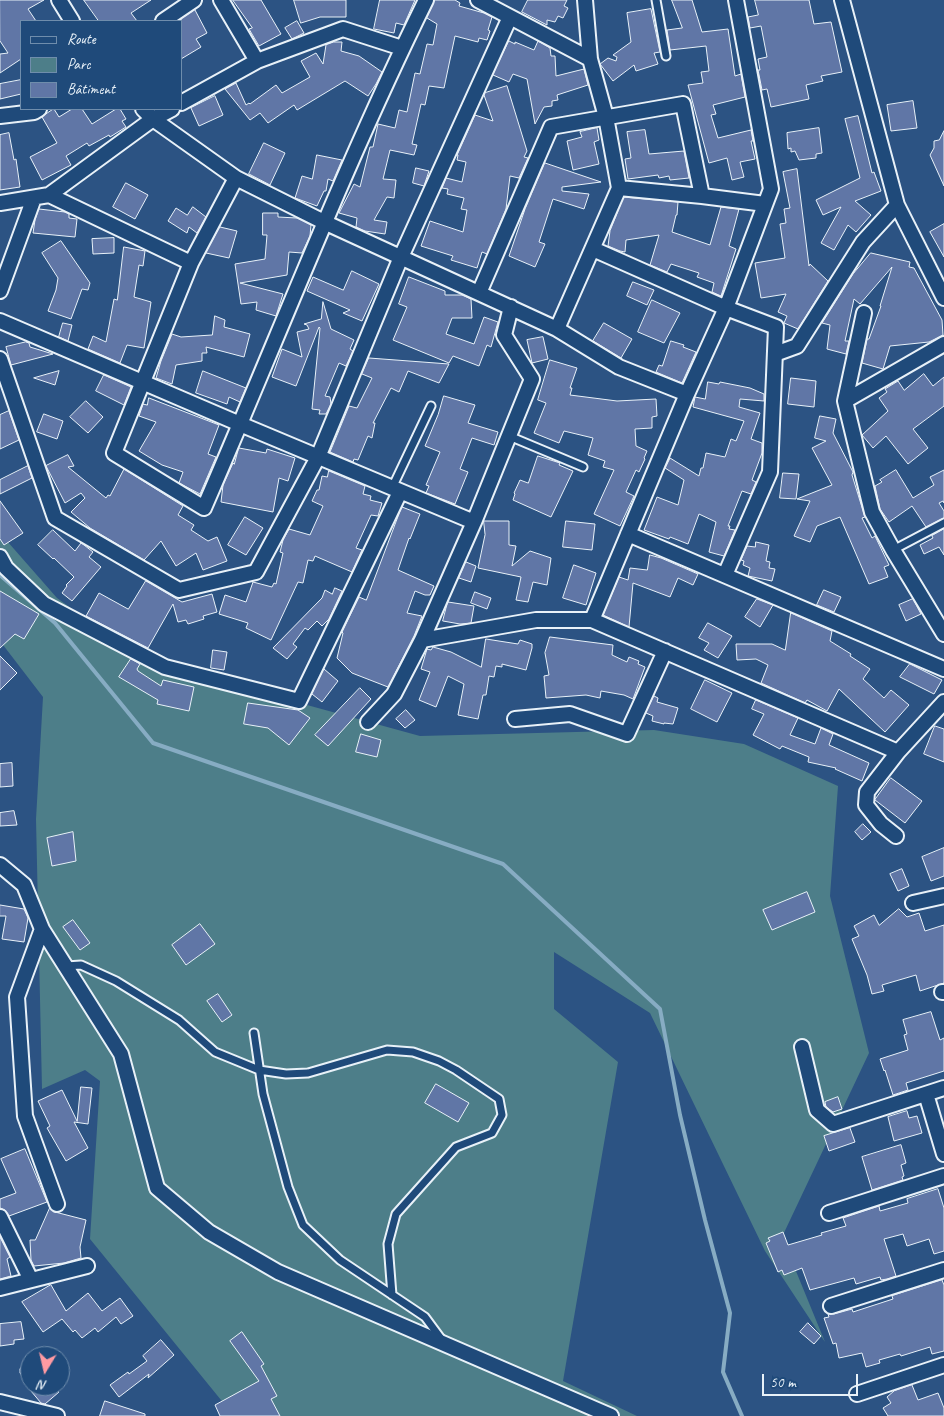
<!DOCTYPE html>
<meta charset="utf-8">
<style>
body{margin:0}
#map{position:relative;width:944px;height:1416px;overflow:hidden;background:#2c5383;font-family:Caveat,sans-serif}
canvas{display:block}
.legend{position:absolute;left:20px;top:20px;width:162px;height:90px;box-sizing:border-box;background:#1f4a7a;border:1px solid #6f8dac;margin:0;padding:6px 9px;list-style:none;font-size:15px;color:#e8f1f8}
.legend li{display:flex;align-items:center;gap:10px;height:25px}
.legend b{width:25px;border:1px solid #6f8dac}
.north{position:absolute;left:20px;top:1346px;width:50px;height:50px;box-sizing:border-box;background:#1f4a7a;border:1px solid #6f8dac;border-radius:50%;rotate:189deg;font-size:14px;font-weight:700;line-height:20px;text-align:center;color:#e8f1f8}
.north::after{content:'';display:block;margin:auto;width:18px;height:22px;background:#ff9aa2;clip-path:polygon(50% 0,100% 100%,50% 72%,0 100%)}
.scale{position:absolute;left:762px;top:1374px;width:96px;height:22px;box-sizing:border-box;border:2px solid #e8f1f8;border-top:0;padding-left:6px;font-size:15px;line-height:18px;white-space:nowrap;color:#e8f1f8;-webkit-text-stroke:4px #1f4a7a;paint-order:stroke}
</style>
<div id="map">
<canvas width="944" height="1416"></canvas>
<ul class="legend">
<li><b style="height:6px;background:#1f4a7a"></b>Route</li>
<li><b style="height:14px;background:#4d7e89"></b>Parc</li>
<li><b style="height:14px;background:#6076a6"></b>Bâtiment</li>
</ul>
<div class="north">N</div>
<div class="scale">50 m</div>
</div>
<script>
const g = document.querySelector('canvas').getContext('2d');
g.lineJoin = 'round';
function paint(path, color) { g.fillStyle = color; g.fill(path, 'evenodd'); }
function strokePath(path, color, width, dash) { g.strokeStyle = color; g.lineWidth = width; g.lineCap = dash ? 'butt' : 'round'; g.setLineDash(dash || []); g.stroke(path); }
const green = new Path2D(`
 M0 533 57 598 143 660 420 736 654 730 744 744 838 786 830 896 869 1053 782 1237 825 1342 765 1251 650 1013 554 952V1009L618 1062 563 1381 637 1416H234L90 1239 100 1081 85 1070 42 1089 36 819 43 697 0 641Z`);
const stream = new Path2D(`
 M0 575 55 623 153 743 503 864 660 1009 680 1115 705 1220 730 1313 723 1372 742 1416`);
const building = new Path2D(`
 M0 0H44L28 9 36 21H21V59L0 73V54L8 53 0 41Z
 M84 0H151L131 13 137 21H99Z
 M233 0H261L281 34 259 46 249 29 252 28Z
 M294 0H346V17H320L301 23Z
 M380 0H415L404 25 396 23 394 33 374 29Z
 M435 0H455L460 3 459 6 484 13 492 17 488 30 490 31 487 40 479 38 478 42 455 36 444 88 429 86 425 105 421 104 412 144 417 145 414 155 390 150 383 179 396 180 394 198 387 197 374 220 387 222 385 234 365 231 356 227 357 218 339 213 354 184 360 187 370 147H373L378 124 395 128 399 110 407 112 415 73 420 74 427 44 433 45 437 24 427 18Z
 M528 0H567L564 6 568 8 563 18 558 16 555 22 547 20V25L522 12Z
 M672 0H692L702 32 728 29 735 76 741 74 745 97 713 105 716 114 711 115 718 138 751 130 753 141H751L755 159 740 162 744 177 732 180 727 158 709 163 688 85 703 83 701 72 709 71 706 46 670 50 667 30 682 28Z
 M755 0H809L814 24 831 22 842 72 821 76 823 81 806 85 809 99 771 107 767 89 762 90 758 70H760L758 59 767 57 761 26 750 28 748 17 758 15Z
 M651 9 660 52 654 53 658 64 636 71 634 65 613 81 600 64 608 58 616 61 617 57 613 55 631 42 627 13Z
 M195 10 207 33 196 39 201 47 181 59V19Z
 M297 21 304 33 292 39 285 28Z
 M509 41 515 44V42L534 50 538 41 550 48 551 56H555L556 76 584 69 588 85 557 95 558 100 552 101V106L544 107 535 124 527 79 513 74 509 82 493 75Z
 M334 42H342L341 51 359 56 382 72 376 84 368 96 345 81 297 110 294 105 268 123 260 113 250 120 225 89 236 83 246 105 249 103 250 104 276 85 282 93 310 77 301 61 316 53 323 64 326 45Z
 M21 80V94L0 99V84Z
 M507 86 527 151 524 157 528 158 519 178 510 176 506 209 487 254 482 252 477 268 451 260 453 256 421 246 430 221 463 232 467 210 461 209 464 198 447 194 448 189 442 188 446 178 462 182 466 162 457 160 458 155H457L475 115 493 121 484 95 485 93Z
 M215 96 223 115 199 126 191 108Z
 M913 101 917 128 891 131 887 105Z
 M54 109 59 117 72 109H82L92 124 116 109H120L126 119 122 121 126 127 110 137 109 135 89 146 87 143 66 156 71 165 42 180 30 157 57 143 42 117Z
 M858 116 872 173 874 172 881 191 855 201 871 215 856 232 848 225 834 250 821 243 841 207 823 215 816 200 860 178 845 119Z
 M597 128 599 140 594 142 599 164 573 170 567 141 582 137 580 132Z
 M819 128 822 153 816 154V158L799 160 795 151 791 152V148L788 149 787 133Z
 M645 130 649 154 684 151 689 178 670 180 669 176 659 178 658 175 628 179 625 159 631 158 627 132Z
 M944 131V186L930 155 934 148V141L939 140Z
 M9 133 14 160 16 159 20 187 0 190V135Z
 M264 143 285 153 270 185 249 174Z
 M317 155 342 160 333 181 328 179 326 191H324L317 206 295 198 302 176 312 179Z
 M545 163 601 182 562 187V191L589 194 584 209 553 199 539 242 545 244 535 267 509 256 525 209Z
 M416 168 429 171 424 186 413 183Z
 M797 169 809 266 810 264 828 281 798 329 784 323 787 316 778 312 786 294 761 298 755 263 785 258 780 224 786 223 784 209 790 208 783 172Z
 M126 183 148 195 135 219 113 207Z
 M624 197 678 202 677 215H676L672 232 710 245 721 207 739 209 729 246 736 249 721 296 712 292 714 283 697 277 699 273 671 264 667 272 650 265 659 235 626 240 625 252 620 251 608 246 610 231Z
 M193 207 206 217 197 233 189 227 187 233 168 221 176 208 187 215Z
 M39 209 65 212 69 214V218L77 219 75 237 33 233 35 220Z
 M263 213H278V217L297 218 311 225 310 236 302 253 289 252 287 275 240 283 283 294 276 316 256 310 257 302 241 304 235 264 265 259 267 235H263Z
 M944 224V257L930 232Z
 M220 227 237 231 229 258 206 253Z
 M114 238V253L93 254 92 239Z
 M61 241 90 283 88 290 82 289 71 319 48 311 56 290 58 278 42 253Z
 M124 247 145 251 143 266 139 265 134 297 151 302 144 348 127 345 120 363 88 349 93 336 106 342 114 299 117 300Z
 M871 253 910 262 909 267 914 268 942 320 943 335 929 342 890 346 883 369 862 363 867 339H869L881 306H880L892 267 860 304 854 299 845 341H849L846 354 827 349 830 325 822 323 853 274Z
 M352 271 379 284 362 321 343 313 350 310 307 291 313 277 343 290Z
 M409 277 445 291V295H462L471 299 472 318H452L446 334 474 344 484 317 498 322 491 347 487 345 479 366 453 356 449 363 393 340 407 307 399 304Z
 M633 282 654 290 647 305 627 296Z
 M652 300 680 313 664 343 638 332Z
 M323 302 331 329 354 340 350 349 353 351 346 366 339 363 325 396 330 397 331 404 326 414H319L320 410 312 409 320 328 319 327 296 386 272 377 282 349 302 357 297 332 309 329 307 325 304 324 321 319Z
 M215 316 225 320 224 327 250 334 244 357 206 347 207 353H202V361L176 365 172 384 156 378 161 361 172 334 181 337 212 335Z
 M63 323 72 325 68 341 59 337Z
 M604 323 632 339 621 358 593 341Z
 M543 337 548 359 532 363 527 340Z
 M671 341 684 345 683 347 696 352 682 383 656 372 659 365 662 366Z
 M26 342 29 343 30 347 53 354 11 365 6 347Z
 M369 358 449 364 439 383 408 371 399 392 391 388 373 423H375L372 438 368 436 358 460 354 459 353 462 330 452 349 406 357 408 372 378 362 374Z
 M550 360 577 368 570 388H572L570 395 617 401 656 399 657 416 652 417V428L635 429 636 446 647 451 644 458 645 459 639 472 636 470 626 492 634 496 620 526 594 514 614 470 603 467 605 461 588 455 593 438 564 431 559 443 534 433 546 403 538 400Z
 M59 371 55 385 34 378Z
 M203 371 246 388 240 402 229 397 227 404 196 393Z
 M924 374 933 386 944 377V406L913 429 928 448 908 464 886 436 873 448 862 435 888 411 879 398 887 392 885 389 898 381 904 390Z
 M104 375 131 387 124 405 96 391Z
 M791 378 816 381 814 407 788 404Z
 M708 382 719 384 720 382 750 388 764 394V401L740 399 739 407 760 413 751 439 762 443V453L752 480 756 482 751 494 742 491 728 526H730L729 529 735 530 724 556 709 552 716 522 699 514 688 544 670 537 669 539 644 530 657 497 678 505 684 480 665 468 670 458 699 476 701 468H703L706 453 725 457 731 439 736 441 744 421 693 407 695 397 705 399Z
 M444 396 475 405 468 423 498 432 494 445 472 438 460 469 468 472 455 504 426 493 429 486 426 485 440 452 425 446 438 415Z
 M149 398 219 425 208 454 216 457 200 494 179 483 183 472 162 465 139 451 156 422 139 416 143 404 147 405Z
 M86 401 103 417 88 433 70 417Z
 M9 411 19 440 0 449V415Z
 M44 414 63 421 57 439 37 432Z
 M820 416 836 419 833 433 853 472 852 475 865 517 862 518 872 538 875 536 889 565 884 567 888 577 869 584 840 517 817 526 810 542 794 536 810 501 797 499 832 485 812 448 826 441 815 438Z
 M239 448 266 453 267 449 295 458 288 481 279 478 273 512 221 502 223 485 233 463 234 464Z
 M68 455 74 466 68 467 106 498 108 495 110 496 124 469 183 506 178 515 194 525 191 530 208 541 217 537 227 561 203 570 196 553 176 566 161 541 144 560 90 528 71 512 85 498 81 493 65 503 46 466Z
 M538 456 560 463 559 465 573 471 551 517 513 500 515 494 514 493 520 480 528 483Z
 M28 466 32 478 0 494V480Z
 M896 470 913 498 934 485 930 477 944 470V503L943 501 939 503 944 511V518L926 527 912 506 889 522 880 509 875 486 882 482 880 480Z
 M329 471 365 486 363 494 371 496 370 500 382 503 378 516 371 515 356 548 362 550 352 572 315 556 313 561 308 560 303 583 298 582 271 640 246 628 248 623 219 614 225 595 246 602 253 582 272 587 274 583 276 584 283 553 280 552 283 540 289 529 310 535 323 506 312 501 317 490H319L322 476 327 477Z
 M783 473 799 474 796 499 780 498Z
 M0 501 23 533 4 545 0 539Z
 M402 507 420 514 410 539 409 538 398 570 434 586 430 595H425L415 591 407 613 422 616 414 636 388 687 352 673 337 658 343 633 342 632 359 597 366 600Z
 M245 517 263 528 246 555 228 545Z
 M484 521H509V545L516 546 512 566 530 551 551 558 547 585 533 582 528 602 516 600 521 577 478 568 485 535Z
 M566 521 595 524 592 550 563 547Z
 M944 529V555L939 547 924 554 920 545 933 538 932 536Z
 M53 530 75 551 81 543 84 545 93 552 89 557 101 567 72 601 62 593 67 586 66 585 74 577 54 558 53 559 38 545Z
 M756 542 769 545 766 561 770 562 769 568 775 569 772 581 748 576 750 568 743 565 744 561 741 560 747 546 755 547Z
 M650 555 661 558 698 574 693 585 678 578 670 597 633 583 629 627 603 615 619 577 628 580 630 568 647 570Z
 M466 562 476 566 471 582 459 578Z
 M574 565 596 573 586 605 563 598Z
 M146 581 182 602 212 594 217 612 203 616 204 619 188 624 186 620 178 622 173 604 148 648 86 616 99 593 128 609Z
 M335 588 342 591 329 619 322 626 317 621 308 630 305 628 293 644 297 647 287 659 273 648 322 598 325 590 332 594Z
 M824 590 841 597 834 612 817 605Z
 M0 591 39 614 24 639 15 634 0 648Z
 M475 592 491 598 487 609 471 603Z
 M757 599 773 605 760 627 745 617Z
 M913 599 921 614 906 621 899 605Z
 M448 602 474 606 471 623 460 624 443 621Z
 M791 613 832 631 830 641 851 654 850 656 870 669 863 679 884 698 891 690 909 705 885 732 839 689 827 711 807 700 805 703 761 683 768 665 756 659 737 660 736 644H772L785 650Z
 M708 623 732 636 718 658 704 650 709 643 699 638Z
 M550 637 613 645 612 655 627 662 629 657 639 661 638 664 645 667 633 699 624 695 601 691 600 698 586 695 546 698 544 676 549 675 545 653Z
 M486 639 518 644 520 640 532 644V648L526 670 502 664V667L496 666 494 677 489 676 486 695H483L478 719 458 715 464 684 448 676 436 707 419 700 430 672 421 669 427 649 431 650 433 647 451 652 481 667Z
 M213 650 227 652 224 670 211 668Z
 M0 656 17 673 0 690Z
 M131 659 140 664 137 669 138 671 161 686 163 680 194 687 189 711 157 704 158 700 119 677Z
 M910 664 942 680 934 694 900 677Z
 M324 669 338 681 322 702 312 694Z
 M705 680 732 693 717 722 691 709Z
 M360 688 371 699 328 746 315 735Z
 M654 696 658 698 657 702 678 708 673 724 664 723V724L652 721 653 716 646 713Z
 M756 700 798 718 790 735 815 744 821 728 833 734 829 745 869 763 862 781 835 769 836 768 808 762 809 757 782 746 780 749 753 735 764 714 752 709Z
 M248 703 298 710 310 718 289 745 268 728 244 724Z
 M406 710 415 720 405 728 396 719Z
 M935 726 944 729V762L924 754Z
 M361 734 381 740 377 757 356 752Z
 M12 763 13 786 0 787V764Z
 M891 778 922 801 905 823 875 800Z
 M14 811 17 825 0 826V813Z
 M863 824 871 832 862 840 855 832Z
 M73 832 76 861 52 866 47 838Z
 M944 848V876L931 881 922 857Z
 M902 869 909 886 898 891 890 874Z
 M807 892 815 912 772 930 763 910Z
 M0 905 24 909 28 918 24 942 2 939 6 916H0Z
 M899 909 907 917 919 913 925 931 944 925V983L920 991 916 975 882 985 884 991 872 994 867 975 852 939 859 936 854 926 874 915 879 925Z
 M73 920 90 943 80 950 63 927Z
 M200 924 215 944 186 965 172 945Z
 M218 994 232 1015 222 1022 207 1001Z
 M931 1012 940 1040 944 1038V1071L906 1083 908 1090 893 1095 885 1070 884 1071 880 1059 908 1050 904 1035 907 1034 903 1020Z
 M436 1084 469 1103 458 1122 425 1103Z
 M81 1087 92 1088 88 1124 74 1122 88 1148 66 1161 47 1128 50 1126 38 1101 62 1090 77 1121Z
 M838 1097 842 1109 833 1112 826 1107 825 1102Z
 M907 1111 909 1118 917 1116 922 1133 894 1141 888 1117Z
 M850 1128 855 1142 829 1151 824 1136Z
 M901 1145 906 1163 901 1165 904 1176 902 1177 903 1180 872 1190 862 1157Z
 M25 1149 47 1202 9 1216 5 1210 0 1208V1199L16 1193 1 1159Z
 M938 1189 944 1208V1251L934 1254 929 1239 907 1246 903 1234 884 1239 896 1276 887 1279 881 1280 880 1277 856 1284 854 1278 810 1290 802 1268 784 1275 782 1270 778 1272 766 1243 770 1241 768 1238 783 1232 788 1245 822 1235 821 1233 846 1226 843 1218 879 1206 880 1211 908 1203 907 1199Z
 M50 1208 55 1212 86 1220 80 1247 81 1258 64 1263 34 1266 31 1260 30 1240H35Z
 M0 1237 10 1257 7 1259 11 1276 0 1279Z
 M942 1280 944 1285V1351L932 1354 930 1347 901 1356 900 1354 879 1360 880 1363 866 1367 862 1353 839 1358 836 1343 833 1344 824 1318 829 1317 828 1314H834L852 1309 853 1312 893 1299 892 1296Z
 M51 1285 66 1311 88 1293 102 1311 120 1298 133 1316 121 1324 116 1317 98 1332 95 1328 82 1338 75 1330 73 1332 62 1319 43 1332 22 1302Z
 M21 1322 24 1339 14 1340V1344L0 1346V1324Z
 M808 1323 821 1336 814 1344 800 1332Z
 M242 1332 264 1364 261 1366 277 1396 271 1399 280 1416H220L215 1405 259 1381 230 1341Z
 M161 1340 174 1355 148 1378 149 1374 119 1397 110 1385 128 1372 129 1374 147 1361 143 1356Z
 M30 1361V1385L20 1373V1369Z
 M912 1385 918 1400 938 1393 944 1408V1416H888L883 1408 891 1403 887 1397 894 1391Z
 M31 1386H53L59 1392 45 1404 41 1403 31 1391 35 1392Z
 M105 1401 145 1414V1416H100Z`);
const lane = new Path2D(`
 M656 0 666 56
 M509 436 583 467
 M392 488 431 406
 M893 550 944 523
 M66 966 81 965 116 981 179 1020 215 1052 259 1070 286 1074 308 1073 387 1050 413 1052 439 1061 456 1070 499 1099 502 1115 492 1133 456 1147 396 1214 388 1244 392 1295
 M254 1033 263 1094 288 1187 303 1225 340 1260 425 1317 442 1340`);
const street = new Path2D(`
 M59 0 72 21
 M221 0 257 61
 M478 0 590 59
 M842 0 897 205 944 298
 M163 21 194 0
 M181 103 257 61 343 29 402 48
 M143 109 153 119 236 178 324 222 557 329 619 367 687 394
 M0 116 34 112 39 109
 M619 188 702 196 765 204
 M49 195 191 263 114 453 204 508C278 338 344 166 426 0
 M0 203 49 195 153 119 172 109
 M593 249 726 308 776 327 770 472 725 575
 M191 263 236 178
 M0 291 34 198
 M479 293 551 127 683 104 702 196
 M864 313 845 401 872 512 893 550 944 634
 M0 321 240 424 474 522
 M557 329 619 188 606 117 590 59 585 0
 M775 354 797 346 863 242 897 205
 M0 359 55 518 179 590 256 572 318 457 401 257 510 17
 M845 401 944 344
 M628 534 944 669
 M0 557 6 568 44 604 165 667 299 701 400 492
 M592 620 687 394 726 308 771 189 736 0
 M422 640 536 620H592L898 752
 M515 719 570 714 627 734 665 651
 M368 722 394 694 422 640 474 522 532 379 504 335 511 307
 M896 836 881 824 866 805 867 792 898 752 944 702
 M0 865 24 885 42 929 121 1054 157 1188 209 1232 278 1272 611 1416
 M913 903 944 896
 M42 929 17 997 25 1116 57 1204
 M942 992H944
 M802 1047 817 1110 833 1124 944 1088
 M926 1094 944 1154
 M829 1213 944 1176
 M0 1217 31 1280
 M0 1288 87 1266
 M831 1306 944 1270
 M857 1394 944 1365
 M0 1402 57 1416`);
paint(green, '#4d7e89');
strokePath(stream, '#87acc3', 4);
paint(building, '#6076a6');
strokePath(building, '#e8f1f8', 1);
strokePath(lane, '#e8f1f8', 11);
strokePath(street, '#e8f1f8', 18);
strokePath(lane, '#1f4a7a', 7);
strokePath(street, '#1f4a7a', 14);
</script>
